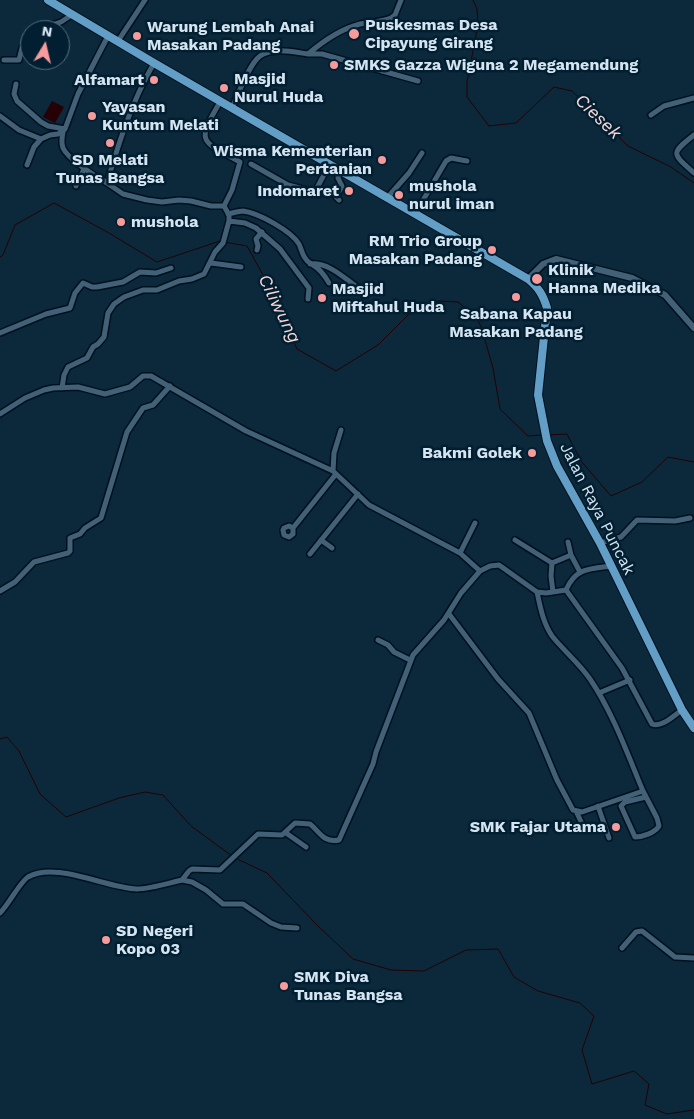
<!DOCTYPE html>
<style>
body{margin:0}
#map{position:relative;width:694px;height:1119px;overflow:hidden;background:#0b293b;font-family:"Work Sans",sans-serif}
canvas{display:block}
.north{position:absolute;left:20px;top:20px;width:50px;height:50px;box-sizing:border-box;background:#021f31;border:1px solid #566e7e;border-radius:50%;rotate:9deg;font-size:14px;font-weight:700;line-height:20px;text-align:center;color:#d4e4f1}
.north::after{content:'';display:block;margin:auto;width:18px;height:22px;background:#f59b9c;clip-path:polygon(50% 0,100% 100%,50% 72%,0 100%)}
</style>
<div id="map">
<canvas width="694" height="1119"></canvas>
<div class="north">N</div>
</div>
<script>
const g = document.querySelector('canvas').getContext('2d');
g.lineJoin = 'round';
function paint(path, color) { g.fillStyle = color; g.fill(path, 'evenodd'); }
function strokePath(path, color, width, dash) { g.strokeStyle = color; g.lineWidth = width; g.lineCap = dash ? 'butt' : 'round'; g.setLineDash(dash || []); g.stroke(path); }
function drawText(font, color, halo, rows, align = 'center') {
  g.font = font + ' "Work Sans",sans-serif'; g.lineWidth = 5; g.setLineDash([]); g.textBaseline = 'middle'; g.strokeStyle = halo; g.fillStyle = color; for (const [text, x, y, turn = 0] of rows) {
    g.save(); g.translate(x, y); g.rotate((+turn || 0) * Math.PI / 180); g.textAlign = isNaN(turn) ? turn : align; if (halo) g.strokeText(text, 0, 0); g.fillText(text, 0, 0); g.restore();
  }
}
const water = new Path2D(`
 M52 101 64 107 55 123 43 117Z`);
const stream = new Path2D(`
 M473 0 477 9 478 25 467 82V97L489 126 516 123 554 87 572 91 628 146 671 167 694 183
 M224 242 247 246 273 293 297 349 336 371 378 345 409 314 423 303 440 301 458 302 473 314 481 326 493 368 500 409 528 436 542 435
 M0 257 3 255 15 225 54 203 109 233 157 262 220 241
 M548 435 567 434 581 461 611 496 642 482 668 457 694 462
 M0 739 7 737 19 751 40 794 66 817 119 798 145 792 163 795 191 826 232 856
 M235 858 267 873 317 925 353 959 391 970 424 971 466 950 498 949 514 977 538 991 580 1003 594 1016 582 1050 592 1084 634 1071 649 1084 645 1105 667 1114 694 1110`);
const minor = new Path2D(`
 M42 30 46 27 61 22 73 14
 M118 41 145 0
 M308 54H322L418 81
 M4 60H19L22 48 24 45 30 46
 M16 84 14 94 17 101 41 122 48 126 65 129
 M220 102C196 143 200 140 240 162L232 190 224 206
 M232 108C238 95 249 64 260 56 273 47 294 52 308 54 322 42 341 29 360 24 370 22 381 22 391 18L395 15 401 0
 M651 115 664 106 694 98
 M0 116 19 130 41 139
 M63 132C62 137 61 143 63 148 68 159 96 177 107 183 119 142 132 101 154 63
 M694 135C670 154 672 153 694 173
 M251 164 288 185 311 191H314L317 188 329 165
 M27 165 34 147 41 139 50 135 58 134 65 129 78 94 108 36
 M339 170 338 178 342 186 336 197 339 200
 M107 183 123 194 147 200 162 202 179 200 191 201 211 206H224
 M76 186 84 169
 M387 198 409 173 422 153
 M228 214C233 213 239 211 243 211 259 213 291 231 299 244 301 248 302 254 305 258 307 262 310 263 313 265 320 269 325 276 329 283
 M415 214 446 161 451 158 467 161
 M229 221 245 223 256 228 280 249 309 288 308 299
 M257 250 258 246 256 239 262 232
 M211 263 241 267
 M310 264C328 262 343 277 357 287
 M0 333 46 314 70 308 75 293 83 283 92 287H97L123 282 140 272 156 273 171 268
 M62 388 64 375 68 367 87 358 93 347 98 344 104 337 108 313 114 304 124 297 143 290H157L179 281 192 279 204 274 215 252 223 243 229 221V215L224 206
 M0 414 25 398 44 390 53 388 78 387 105 394 130 387 143 376H151L246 431 333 471 369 505 460 553 480 571
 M333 471 334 453 341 430
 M293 528 289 526 284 528 283 530 284 535 289 537 293 534V528L336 474
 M321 540 332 548
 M515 540 552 563
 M568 542 571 555 580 572
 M600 543 621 537 637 520 675 521 690 518
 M460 553 475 523
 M310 554 358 494
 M566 590 622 668 652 724C662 728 674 715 682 710
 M0 591 15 582 34 562 68 553 70 551V538L80 534 85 528 101 518 127 432 143 408 153 405 170 386
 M553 592 551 576 552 563 571 555
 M449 614 498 679 529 713 557 780 573 810 582 812 643 791C627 753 613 713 590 679 579 663 564 651 552 636 543 623 540 606 537 592
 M378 640 388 645 394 652 410 660
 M599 693 630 680
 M643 791 657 818 659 826C655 833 642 837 635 837L621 806 625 802 646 797
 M598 806 609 838
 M576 811 585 830
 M286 833 306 847
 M182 880 192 882 206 890 223 904H243L271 923 281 927 297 928
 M0 913C9 904 20 882 28 877 55 861 106 888 137 889 150 889 169 883 182 880L189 871 192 869 220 870 258 834 282 835 295 823 310 824C320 832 323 843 339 840L373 764 376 752 413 655 444 620 461 593 480 571 490 566 499 565 537 592 546 593 566 590C576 567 591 569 612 566
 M622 948 636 932 642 931 675 957 694 958`);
const tertiary = new Path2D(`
 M528 279 543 264 556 259 632 278 665 295 694 328`);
const trunk = new Path2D(`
 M48 0 154 63 528 279C539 288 543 295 547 308L538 395 547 441 557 466 600 543 682 710 694 728`);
const markers = [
 [354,34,6,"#f59b9c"],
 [137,36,5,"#f59b9c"],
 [334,65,5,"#f59b9c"],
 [154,80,5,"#f59b9c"],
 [224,88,5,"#f59b9c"],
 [92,116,5,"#f59b9c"],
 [110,143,5,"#f59b9c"],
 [382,160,5,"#f59b9c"],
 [349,191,5,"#f59b9c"],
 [399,195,5,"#f59b9c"],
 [121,222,5,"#f59b9c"],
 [492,250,5,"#f59b9c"],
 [537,279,6,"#f59b9c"],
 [516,297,5,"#f59b9c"],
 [322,298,5,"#f59b9c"],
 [532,453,5,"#f59b9c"],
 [616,827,5,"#f59b9c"],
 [106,940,5,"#f59b9c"],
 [284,986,5,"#f59b9c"]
];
const poiNames = [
 ["Puskesmas Desa",365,25],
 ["Cipayung Girang",365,43],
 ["Warung Lembah Anai",147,27],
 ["Masakan Padang",147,45],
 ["SMKS Gazza Wiguna 2 Megamendung",344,65],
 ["Masjid",234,79],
 ["Nurul Huda",234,97],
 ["Alfamart",144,80,"right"],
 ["Yayasan",102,107],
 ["Kuntum Melati",102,125],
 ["Wisma Kementerian",372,151,"right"],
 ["Pertanian",372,169,"right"],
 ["SD Melati",110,160,"center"],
 ["Tunas Bangsa",110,178,"center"],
 ["mushola",409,186],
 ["nurul iman",409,204],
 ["Indomaret",339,191,"right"],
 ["mushola",131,222],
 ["RM Trio Group",482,241,"right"],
 ["Masakan Padang",482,259,"right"],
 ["Klinik",548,270],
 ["Hanna Medika",548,288],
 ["Masjid",332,289],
 ["Miftahul Huda",332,307],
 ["Sabana Kapau",516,314,"center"],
 ["Masakan Padang",516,332,"center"],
 ["Bakmi Golek",522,453,"right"],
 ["SMK Fajar Utama",606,827,"right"],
 ["SD Negeri",116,931],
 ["Kopo 03",116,949],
 ["SMK Diva",294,977],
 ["Tunas Bangsa",294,995]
];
const streetNames = [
 ["Jalan Raya Puncak",597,509,63]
];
const waterNames = [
 ["Ciesek",598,117,44],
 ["Ciliwung",279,309,64]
];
paint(water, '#250004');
strokePath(stream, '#250004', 1);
strokePath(minor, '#00101e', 8);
strokePath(tertiary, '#00101e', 9);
strokePath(trunk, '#00101e', 10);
strokePath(minor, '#436176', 5);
strokePath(tertiary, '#436176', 6);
strokePath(trunk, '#639ec7', 8);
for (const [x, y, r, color] of markers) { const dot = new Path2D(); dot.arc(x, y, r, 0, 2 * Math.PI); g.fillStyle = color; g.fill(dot); strokePath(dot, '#021f31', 2); }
drawText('bold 16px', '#d4e4f1', '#021f31', poiNames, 'left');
drawText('16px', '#d4e4f1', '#021f31', streetNames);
drawText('italic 18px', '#fad7d7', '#021f31', waterNames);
</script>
